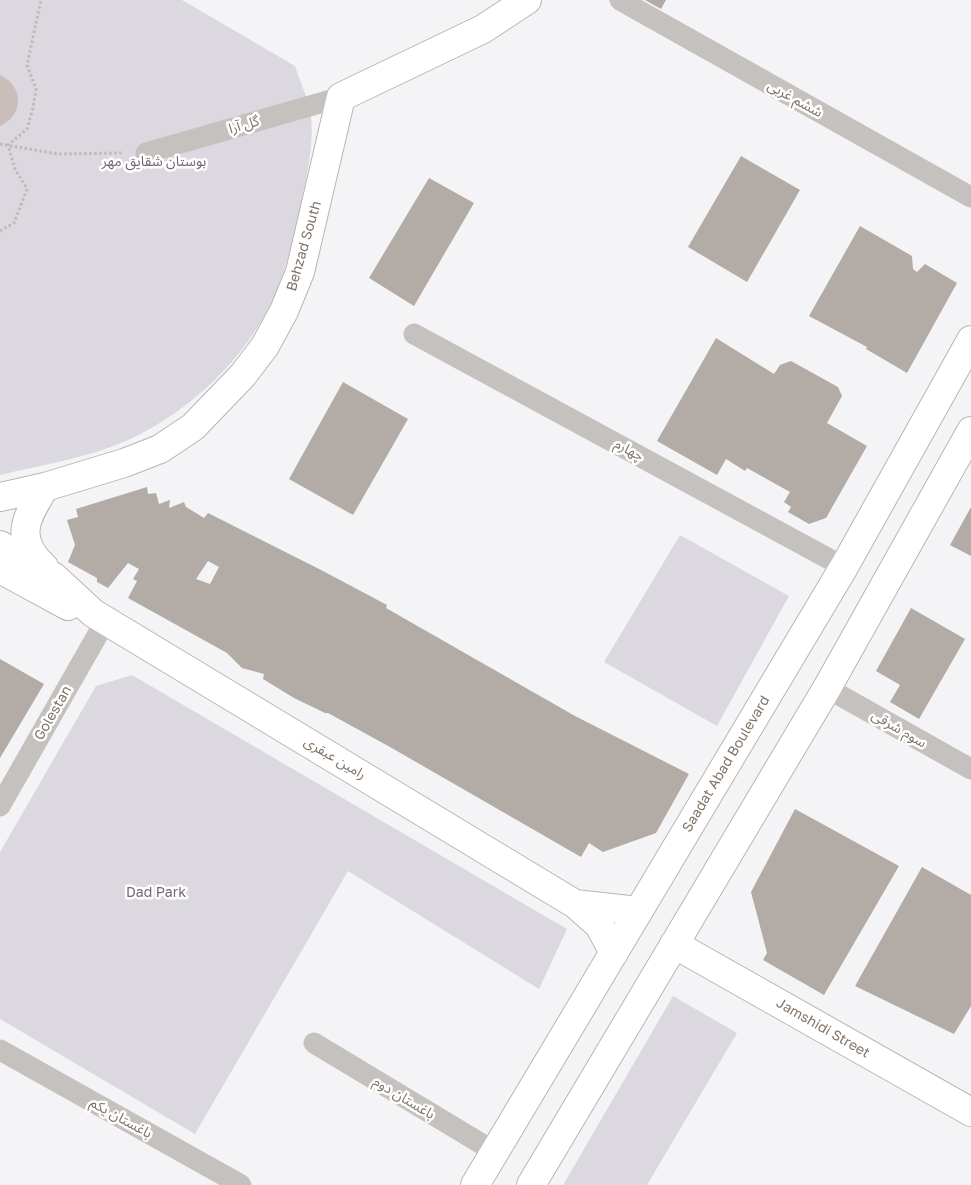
<!DOCTYPE html>
<meta charset="utf-8">
<style>
body{margin:0}
canvas{display:block;background:#f4f4f6}
</style>
<canvas width="971" height="1185"></canvas>
<script>
const g = document.querySelector('canvas').getContext('2d');
g.lineJoin = 'round';
function paint(path, color) { g.fillStyle = color; g.fill(path, 'evenodd'); }
function strokePath(path, color, width, dash) { g.strokeStyle = color; g.lineWidth = width; g.lineCap = dash ? 'butt' : 'round'; g.setLineDash(dash || []); g.stroke(path); }
function drawText(font, color, halo, rows, align = 'center') {
  g.font = font + ' "Golos Text","Noto Sans Arabic",sans-serif'; g.lineWidth = 5; g.setLineDash([]); g.textBaseline = 'middle'; g.strokeStyle = halo; g.fillStyle = color; for (const [text, x, y, turn = 0] of rows) {
    g.save(); g.translate(x, y); g.rotate((+turn || 0) * Math.PI / 180); g.textAlign = isNaN(turn) ? turn : align; if (halo) g.strokeText(text, 0, 0); g.fillText(text, 0, 0); g.restore();
  }
}
const green = new Path2D(`
 M0 0H182L295 66C300 82 309 100 311 116 314 144 307 176 301 203 295 233 288 265 275 294 248 357 190 412 128 440 88 458 42 465 0 475Z
 M680 535 789 596 717 726 604 662Z
 M132 675 567 929 539 989 348 871 195 1134 0 1019V852L96 686Z
 M673 996 737 1033 647 1185H563Z`);
const water = new Path2D(`
 M0 75C24 86 24 115 0 126Z`);
const building = new Path2D(`
 M645 0H666L661 9Z
 M741 156 800 190 747 282 688 247Z
 M429 178 474 203 414 306 369 278Z
 M860 226 912 256 913 269 917 272 925 264 957 283 907 373 866 349 867 347 809 316Z
 M716 338 774 374 780 365 791 361 838 387 842 396 827 423 867 446 826 518 809 524 788 512 791 507 784 502 790 492 747 468 745 471 726 459 717 475 657 441Z
 M343 382 408 419 353 515 289 479Z
 M147 487 148 494 156 493 159 504 170 500 169 508 184 502 186 507 204 518 208 513 323 571 387 605 386 608 575 716 689 774 656 833 603 852 589 843 581 857 390 747 328 713H325L294 698 263 679 264 674 242 668 227 653 128 598 137 581 133 579 139 569 128 563 108 588 97 582V578L68 562 75 545 67 520 78 517 76 509ZM208 561 219 567 210 584 196 579Z
 M971 507V556L950 545Z
 M911 608 965 639 919 719 890 702 900 685 876 671Z
 M0 659 44 684 0 758Z
 M795 809 899 866 824 995 763 960 767 953 751 892Z
 M922 867 971 895V1006L954 1034 855 986Z`);
const path = new Path2D(`
 M0 144 58 154 124 153
 M0 231 14 223 27 189 15 169 8 145 27 129 33 108 36 89 27 65 41 0`);
const street = new Path2D(`
 M620 0 971 197
 M146 153 341 97
 M414 334 844 567
 M827 688 971 769
 M0 806 106 620
 M314 1043 495 1152
 M0 1050 241 1185`);
const secondary = new Path2D(`
 M0 497 45 487 124 463 160 449 193 427 243 375 265 346 284 311 300 272 341 97 483 29 527 0
 M0 545 54 577 93 613 575 904 599 925 614 953
 M44 567C13 539 26 517 45 487
 M0 569 68 606
 M575 904 638 911
 M674 944 971 1112
 M475 1185 844 567 971 340
 M531 1185 827 688 971 431`);
const streetNames = [
 ["ششم غربی",795,99,29],
 ["گل آرا",244,125,-16],
 ["Behzad South",304,246,-74],
 ["چهارم",629,450,28],
 ["Golestan",53,713,-60],
 ["سوم شرقی",899,729,30],
 ["رامین عبقری",335,758,31],
 ["Saadat Abad Boulevard",726,764,-59],
 ["Jamshidi Street",823,1028,30],
 ["باغستان دوم",404,1098,31],
 ["باغستان یکم",121,1118,29]
];
const parkNames = [
 ["بوستان شقایق مهر",154,162],
 ["Dad Park",156,893]
];
paint(green, '#dcd8e0');
paint(water, '#c9beba');
paint(building, '#b2aba6');
strokePath(secondary, '#bab5b0', 30);
strokePath(path, '#bdbab8', 3, [2.5, 2.5]);
strokePath(street, '#c5c1be', 21);
strokePath(secondary, '#fff', 28);
drawText('14px', '#827468', '#fff', streetNames);
drawText('14px', '#76667a', '#fff', parkNames);
</script>
